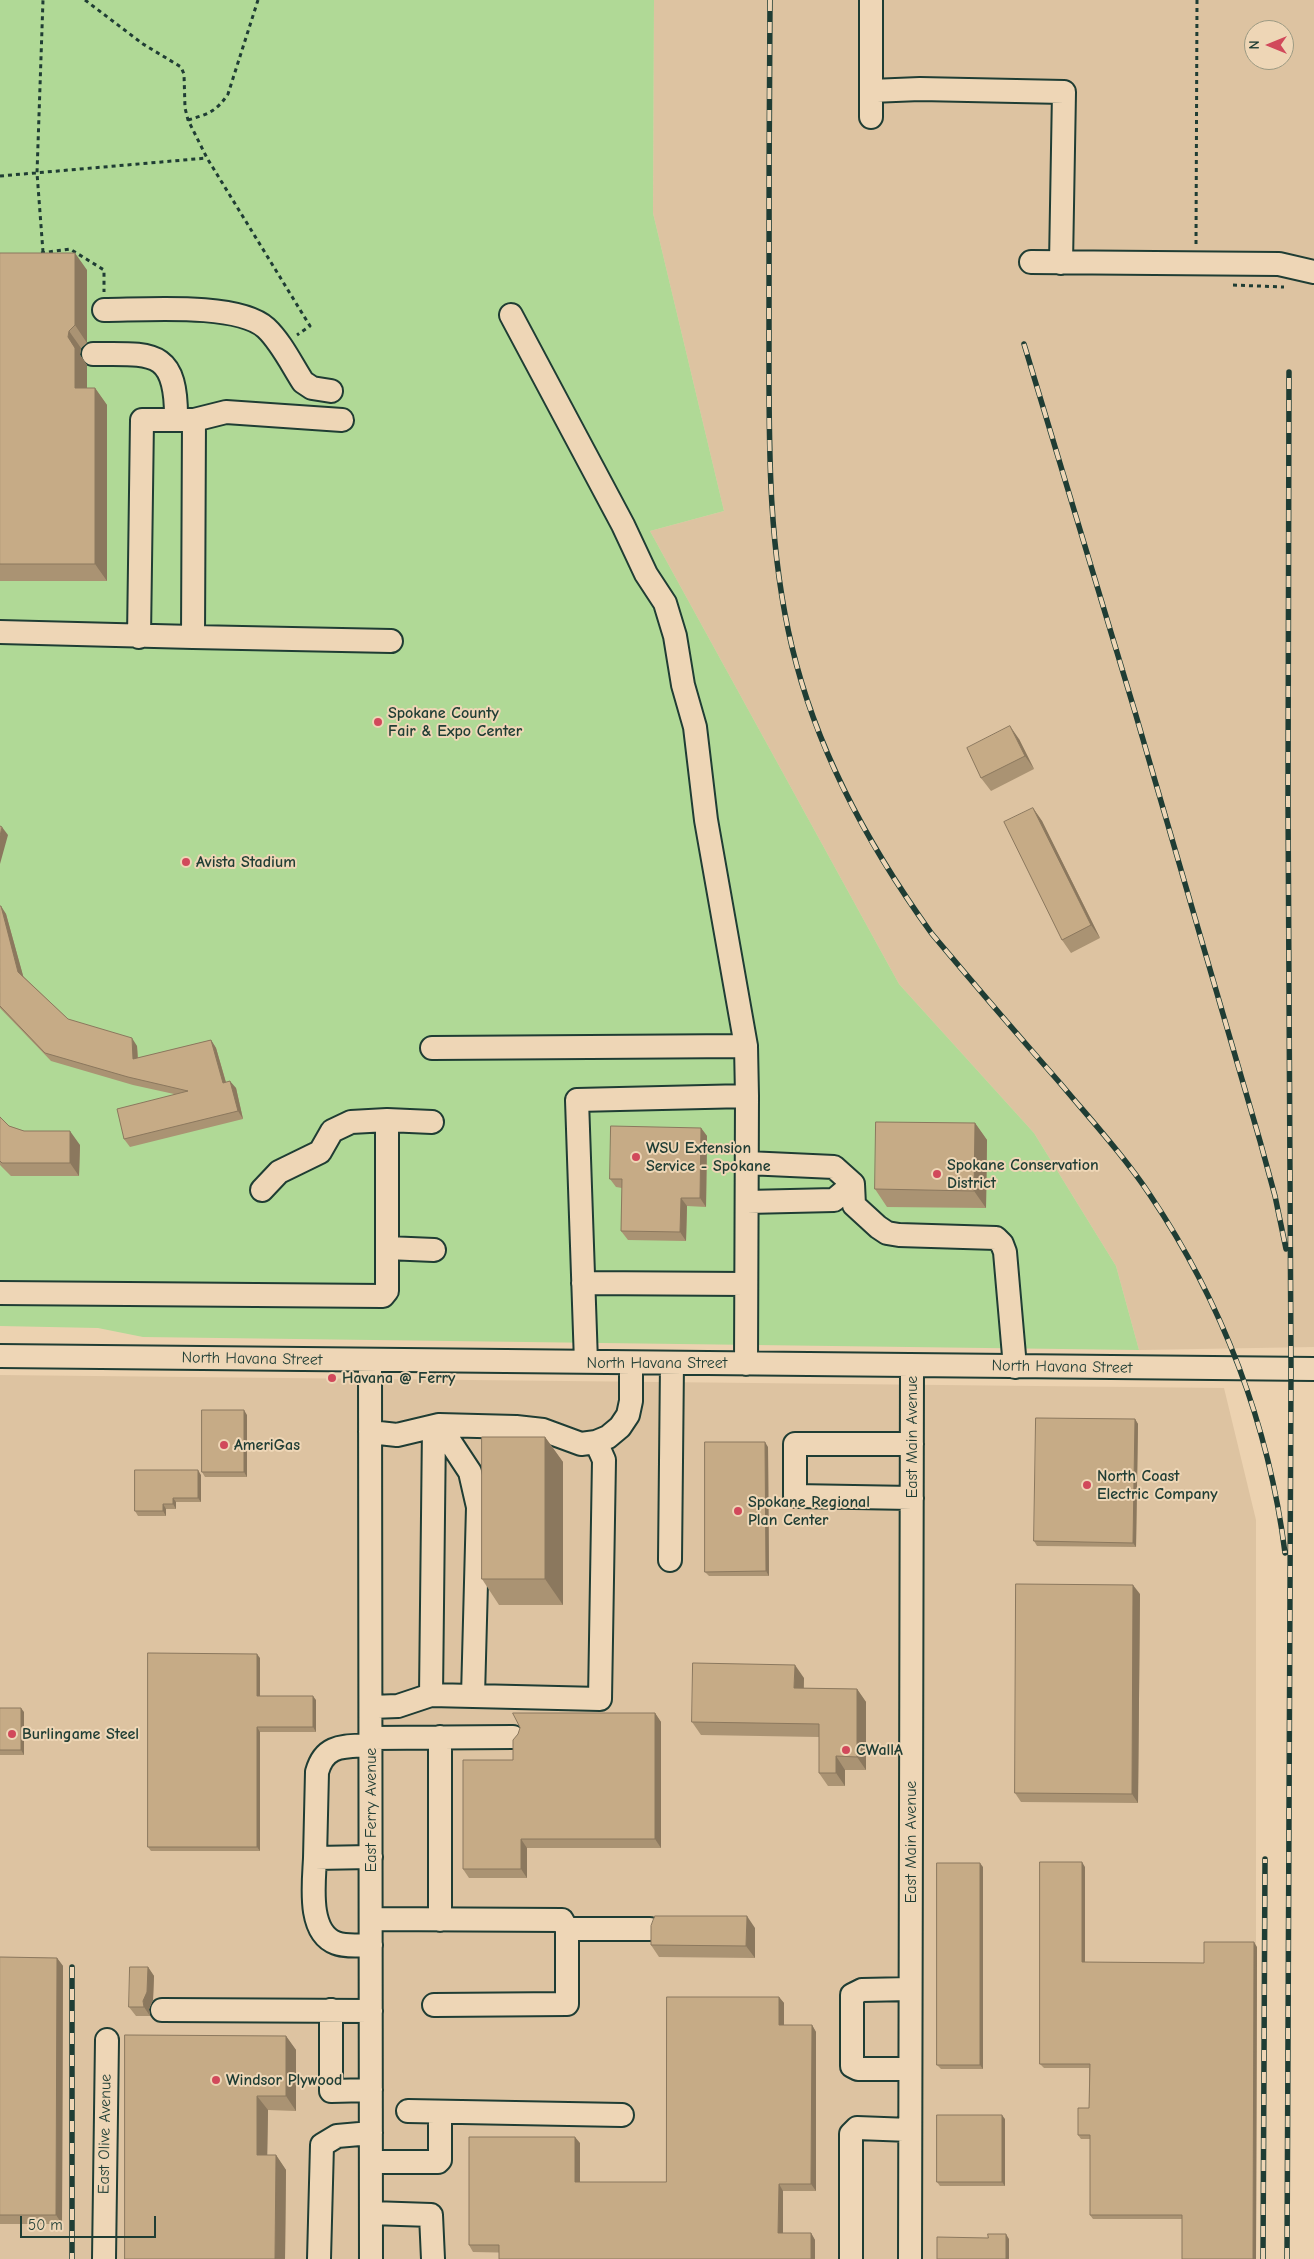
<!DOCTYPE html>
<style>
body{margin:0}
#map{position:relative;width:1314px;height:2259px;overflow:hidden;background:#ecd2b0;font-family:"Comic Neue",sans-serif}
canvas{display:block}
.north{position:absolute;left:1244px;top:20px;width:50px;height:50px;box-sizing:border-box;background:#eed6b6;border:1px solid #9b9982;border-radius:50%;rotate:270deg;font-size:14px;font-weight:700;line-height:20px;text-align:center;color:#1f3d34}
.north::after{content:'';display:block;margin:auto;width:18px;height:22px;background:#d1495b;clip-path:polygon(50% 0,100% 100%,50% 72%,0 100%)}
.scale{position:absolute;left:20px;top:2216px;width:136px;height:22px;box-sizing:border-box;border:2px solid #1f3d34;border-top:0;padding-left:6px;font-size:15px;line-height:18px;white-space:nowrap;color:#1f3d34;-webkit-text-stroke:4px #eed6b6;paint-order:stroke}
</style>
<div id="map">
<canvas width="1314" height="2259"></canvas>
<div class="north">N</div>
<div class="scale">50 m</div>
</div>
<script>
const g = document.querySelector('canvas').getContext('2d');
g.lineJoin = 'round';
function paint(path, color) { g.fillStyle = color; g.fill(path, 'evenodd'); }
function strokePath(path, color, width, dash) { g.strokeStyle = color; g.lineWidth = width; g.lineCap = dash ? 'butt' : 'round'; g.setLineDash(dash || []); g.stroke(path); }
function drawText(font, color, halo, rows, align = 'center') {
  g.font = font + ' "Comic Neue",sans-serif'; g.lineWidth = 4; g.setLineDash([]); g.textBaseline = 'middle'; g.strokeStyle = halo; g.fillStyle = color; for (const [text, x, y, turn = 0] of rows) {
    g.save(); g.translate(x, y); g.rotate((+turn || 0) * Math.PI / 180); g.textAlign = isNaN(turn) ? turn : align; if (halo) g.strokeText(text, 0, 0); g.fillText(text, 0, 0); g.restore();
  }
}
const built = new Path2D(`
 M654 0H1314V1347L1139 1350 1116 1266 1034 1133 899 984 650 531 724 511 653 213ZM1254 30H1284V60H1254Z
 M0 1375 1224 1388 1256 1520V2259H0Z`);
const green = new Path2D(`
 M0 0H654L653 213 724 511 650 531 899 984 1034 1133 1116 1266 1139 1350 143 1337 98 1328 0 1326Z`);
const path = new Path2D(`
 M85 0 143 44 181 67 184 74 185 108 188 120 207 158 310 326 297 335
 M188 120C208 114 216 112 228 94L258 0
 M0 176 207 158
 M1196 244 1197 0
 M43 252 37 173 43 0
 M41 253 70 249 104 270V292
 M1233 285 1284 287`);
const minor = new Path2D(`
 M871 91 920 89 1064 92 1061 263
 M871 117V0
 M1031 262 1279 264 1314 272
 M104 310C142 310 238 302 266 328 281 342 292 365 303 382L312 388 331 391
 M93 354C152 354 177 348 176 420
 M194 420 226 412 342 420
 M0 632 193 637 194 420H142L139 637
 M193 637 391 641
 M746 1046 747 1096
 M432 1048 746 1046 706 820 695 727 683 685 675 636 665 603 646 574 623 525 511 315
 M747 1163 834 1167 853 1184 854 1205 878 1227 887 1233 899 1235 996 1238 1002 1244 1005 1252 1015 1367
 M262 1190 279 1172 320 1152 332 1131 351 1122 387 1120
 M747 1202 834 1200 853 1184
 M387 1248 434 1250
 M583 1283 746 1284
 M0 1293 383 1296 387 1291V1120L432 1122
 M0 1356 1314 1369
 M370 1361 371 2259
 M586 1362 577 1100 747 1096 746 1364
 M439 1425 470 1472 478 1507 473 1696
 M370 1432 397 1435 439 1425 516 1427 543 1430 581 1444 596 1442 608 1437 620 1427 628 1415 631 1401V1363
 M912 1498 795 1496V1444H912
 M670 1560 672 1363
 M431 1695 434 1427
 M371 1707 398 1706 431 1695 600 1699 604 1460 596 1442
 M440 1737V1920
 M371 1738 513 1737
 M371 1745C345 1747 325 1743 317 1772L315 1858 371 1857
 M315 1858C314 1883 307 1932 336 1943 346 1947 360 1945 371 1945
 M371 1919 562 1920 567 1929V2004L434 2005
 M567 1929H650
 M910 1989 862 1990 852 1995V2066L858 2069H910
 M162 2010 371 2011
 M331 2010V2091L371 2090
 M408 2111 622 2115
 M371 2162H438L440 2160V2112
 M371 2213 431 2215 433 2259
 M104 2259 107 2040
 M319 2259 322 2145 337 2136 371 2133
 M851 2259V2134L857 2128 910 2130
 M910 2259 912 1366`);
const rail = new Path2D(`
 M770 0C769 111 769 221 769 332 769 437 767 543 792 647 817 752 869 847 932 934 974 984 1017 1034 1060 1083 1091 1120 1124 1156 1150 1195 1222 1302 1269 1425 1285 1553
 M1024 344 1135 712 1260 1141 1275 1196 1286 1249
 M72 1967V2259
 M1263 2259 1265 1859
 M1287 2259 1291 1369 1288 798 1289 372`);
const wall = new Path2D(`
 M0 253 87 270V343L81 348 80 355 87 365V388H95L107 405V581H0Z
 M1019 739 1034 769 991 791 981 778Z
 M1033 808 1042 821 1100 938 1071 953 1062 940Z
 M0 906 6 914 23 976 68 1019 137 1046 138 1058 211 1040 216 1048 226 1082 236 1088 243 1119 130 1147 124 1139 174 1094 133 1085 51 1061 0 1008Z
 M0 1117 9 1126 24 1131 80 1145 79 1176H11L0 1165Z
 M975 1123 987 1140 986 1208 887 1207 875 1189Z
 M701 1128 707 1136 706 1207 687 1206 686 1241 628 1240 621 1231 622 1188 616 1187 610 1179Z
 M247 1415V1477H205L202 1472Z
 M1135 1419 1138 1424 1136 1547 1037 1546 1034 1541Z
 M545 1437 563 1462V1605H499L482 1579Z
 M768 1447 769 1576H709L705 1572Z
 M201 1475V1502H176V1509H166V1516H138L135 1511Z
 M1140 1594 1138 1803 1021 1802 1015 1793Z
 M260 1658V1696L316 1700V1732H260V1851H151L148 1847Z
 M804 1678V1688L857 1689 866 1702V1770H845V1786H828L819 1773V1737L701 1735 692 1722Z
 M0 1708 24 1712V1755H0Z
 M655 1713 661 1722V1848H527V1878H469L463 1869Z
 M983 1867V2069H941L937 2065Z
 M1085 1867V1962L1204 1963 1257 1947 1256 2259H1182V2219H1093L1090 2215V2139H1081L1078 2135 1089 2108V2068H1044L1040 2064Z
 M755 1928V1958L659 1957 651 1945Z
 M0 1957 57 1958 63 1966 62 2224H0Z
 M148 1967 154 1976 153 2000 149 2009 150 2016H136L129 2007Z
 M779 1997 784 2003V2025H812L816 2032V2191H783V2233H811L815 2240V2259L473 2252 469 2245 580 2143V2182H666Z
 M286 2036 296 2050V2111L268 2110 267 2155H276L286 2170 285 2259H125Z
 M1005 2119V2186H940L937 2182Z`);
const shadedWall = new Path2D(`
 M75 253 87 270V343L75 325Z
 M69 331 81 348 80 355 87 365V405L75 388 68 337Z
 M95 388 107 405V581L95 564Z
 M1010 726 1019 739 1034 769 1025 756Z
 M1033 808 1042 821 1100 938 1091 925Z
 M2 827 8 835 0 864V836Z
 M1 906 6 914 24 979 18 972Z
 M132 1038 137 1046 138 1067 133 1059Z
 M211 1040 216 1048 228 1090 223 1083Z
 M230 1081 236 1088 243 1119 238 1111Z
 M975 1123 987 1140 986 1208 974 1191Z
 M701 1128 707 1136 706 1207 700 1198Z
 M70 1131 80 1145 79 1176 70 1163Z
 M681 1198 687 1206 686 1241 680 1232Z
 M244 1410 247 1415V1477L244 1472Z
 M1135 1419 1138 1424 1136 1547 1133 1543Z
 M545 1437 563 1462V1605L545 1579Z
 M765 1442 768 1447 769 1576 766 1571Z
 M198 1470 201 1475V1502L198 1498Z
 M173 1498 176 1502V1509L173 1504Z
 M163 1504 166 1509V1516L163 1511Z
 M1133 1585 1140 1594 1138 1803 1132 1794Z
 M257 1654 260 1658V1700L257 1696Z
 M795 1665 804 1678 803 1701 794 1688Z
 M857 1689 866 1702V1770L857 1757Z
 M313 1696 316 1700V1732L313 1727Z
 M21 1708 24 1712V1755L21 1750Z
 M655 1713 661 1722V1848L655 1839Z
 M257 1727 260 1732V1851L257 1847Z
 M836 1756 845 1770V1786L836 1773Z
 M521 1839 527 1848V1878L521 1869Z
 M1082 1862 1085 1867V1967L1082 1962Z
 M980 1863 983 1867V2069L980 2065Z
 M747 1916 755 1928V1958L746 1946Z
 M1254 1942 1257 1947 1256 2259H1253Z
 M57 1958 63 1966 62 2224 56 2215Z
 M148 1967 154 1976 153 2000 149 2009 150 2016 144 2007 143 2001Z
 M779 1997 784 2003V2032L779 2025Z
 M812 2025 816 2032V2191L811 2184Z
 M286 2036 296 2050V2111L286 2096Z
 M257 2096 268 2110 267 2170 257 2155Z
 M1002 2115 1005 2119V2186L1002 2182Z
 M575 2137 580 2143V2189L575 2182Z
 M276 2155 286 2170 285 2259H275Z
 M779 2184 783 2191V2240L778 2233Z
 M811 2233 815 2240V2259H811Z
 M1006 2234 1009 2239V2259H1006Z`);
const building = new Path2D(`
 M0 253H75V325L69 331 68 337 75 348V388H95V564H0Z
 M1010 726 1025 756 981 778 967 748Z
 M1033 808 1091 925 1062 940 1004 822Z
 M0 826 2 827 0 836Z
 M0 906H1L18 972 68 1019 132 1038 133 1059 211 1040 223 1083 230 1081 238 1111 124 1139 117 1109 188 1091 128 1077 45 1053 0 1006Z
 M0 1117 9 1126 24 1131H70V1163H2L0 1161Z
 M876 1122 975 1123 974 1191 875 1189Z
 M611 1126 701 1128 700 1198H681L680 1232 621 1231 622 1179H610Z
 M202 1410H244V1472H202Z
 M1036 1418 1135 1419 1133 1543 1034 1541Z
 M482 1437H545V1579H482Z
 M705 1442H765L766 1571 705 1572Z
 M135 1470H198V1498H173V1504H163V1511H135Z
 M1016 1584 1133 1585 1132 1794 1015 1793Z
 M148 1653 257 1654V1696H313V1727H257V1847H148Z
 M693 1663 795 1665 794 1688 857 1689V1757L836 1756V1773H819V1724L692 1722Z
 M0 1708H21V1750H0Z
 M513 1713H655V1839H521V1869H463V1760H513V1740L518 1734 520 1728Z
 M1040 1862H1082V1962L1204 1963V1942H1254L1253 2259H1182V2215H1090V2135H1078V2108H1089L1090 2064H1040Z
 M937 1863H980V2065H937Z
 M655 1916H747L746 1946 651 1945V1926Z
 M0 1957 57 1958 56 2215H0Z
 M130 1967H148L147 1992 143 2001 144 2007H129Z
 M667 1997H779V2025H812L811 2184H779L778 2233H811V2259H499V2245H469V2137H575V2182H666Z
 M125 2035 286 2036V2096H257V2155H276L275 2259H125Z
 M937 2115H1002V2182H937Z
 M988 2234H1006V2259H937V2237L988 2238Z`);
const markers = [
 [378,722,5,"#d1495b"],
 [186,862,5,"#d1495b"],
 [636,1157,5,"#d1495b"],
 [937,1174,5,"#d1495b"],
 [332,1378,5,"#d1495b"],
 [224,1445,5,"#d1495b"],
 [1087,1485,5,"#d1495b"],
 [738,1511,5,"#d1495b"],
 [12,1734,5,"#d1495b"],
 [846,1750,5,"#d1495b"],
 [216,2080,5,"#d1495b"]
];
const poiNames = [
 ["Spokane County",388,713],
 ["Fair & Expo Center",388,731],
 ["Avista Stadium",196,862],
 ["WSU Extension",646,1148],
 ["Service - Spokane",646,1166],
 ["Spokane Conservation",947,1165],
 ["District",947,1183],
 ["Havana @ Ferry",342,1378],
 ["AmeriGas",234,1445],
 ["North Coast",1097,1476],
 ["Electric Company",1097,1494],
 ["Spokane Regional",748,1502],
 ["Plan Center",748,1520],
 ["Burlingame Steel",22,1734],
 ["CWallA",856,1750],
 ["Windsor Plywood",226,2080]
];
const streetNames = [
 ["North Havana Street",252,1359,1],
 ["North Havana Street",657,1363],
 ["North Havana Street",1062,1367,1],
 ["East Main Avenue",912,1437,-90],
 ["East Ferry Avenue",371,1810,-90],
 ["East Main Avenue",911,1842,-90],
 ["East Olive Avenue",105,2134,-89]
];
paint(built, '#ddc3a1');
paint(green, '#b0d996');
strokePath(minor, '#1f3d34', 26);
strokePath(path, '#1f3d34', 3, [4, 4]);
strokePath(minor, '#eed6b6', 22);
strokePath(rail, '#1f3d34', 5.5);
strokePath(rail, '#eed6b6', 4, [11]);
paint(wall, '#aa9373');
paint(shadedWall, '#8b785e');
paint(building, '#c6ab86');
strokePath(building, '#8b785e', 1);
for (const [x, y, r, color] of markers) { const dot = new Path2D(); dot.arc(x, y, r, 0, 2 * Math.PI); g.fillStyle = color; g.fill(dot); strokePath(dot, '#eed6b6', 2); }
drawText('bold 16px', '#1f3d34', '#eed6b6', poiNames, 'left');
drawText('16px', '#1f3d34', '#eed6b6', streetNames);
</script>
